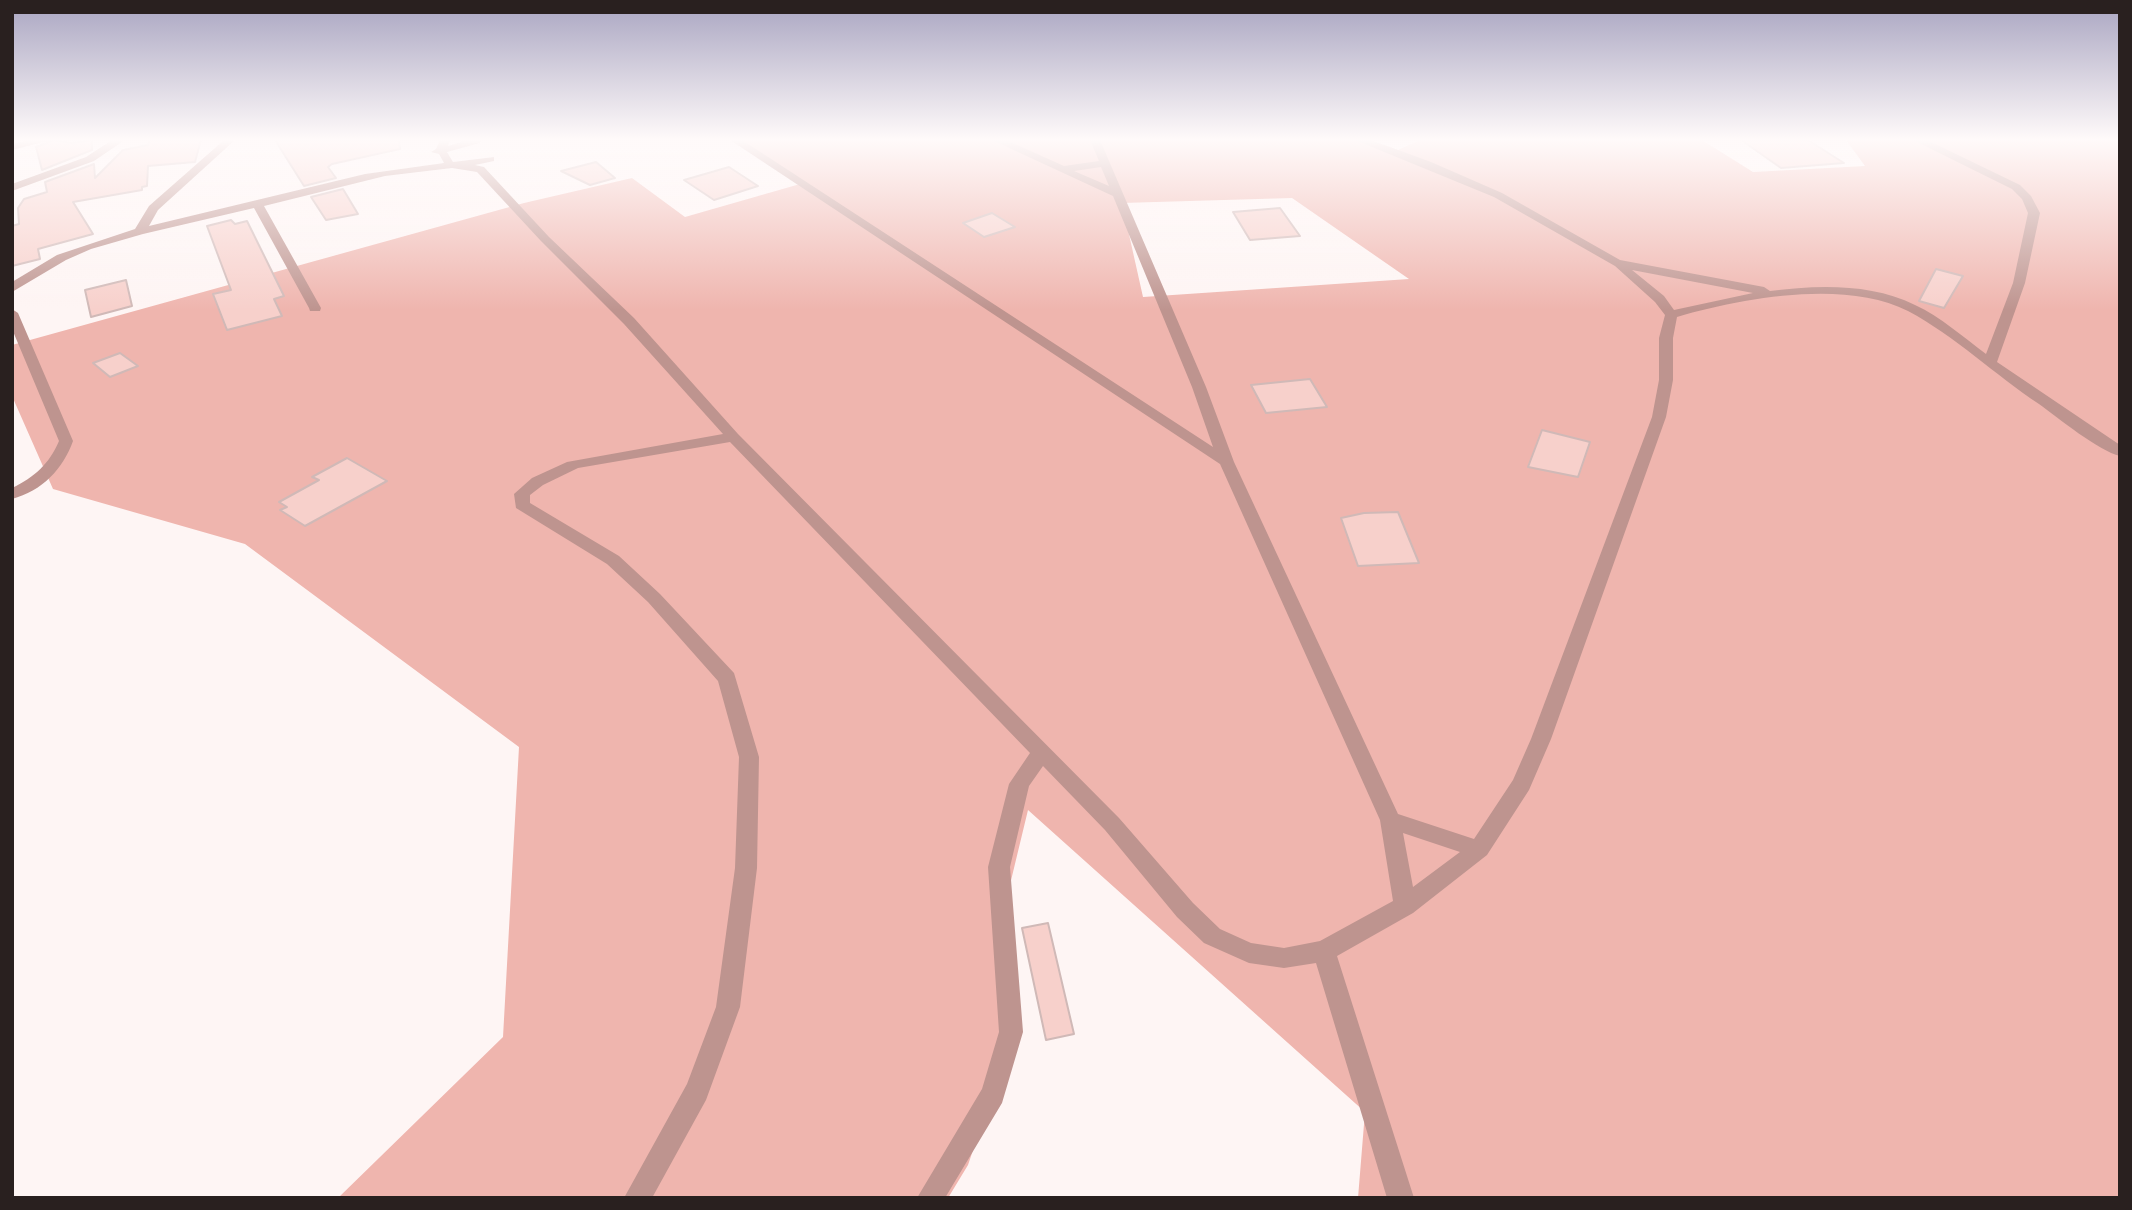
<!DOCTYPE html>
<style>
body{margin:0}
#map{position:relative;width:2132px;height:1210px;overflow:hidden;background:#fef5f4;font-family:"Open Sans",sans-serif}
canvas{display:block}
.frame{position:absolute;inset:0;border:14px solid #29201f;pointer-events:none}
</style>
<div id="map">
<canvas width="2132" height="1210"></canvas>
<div class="frame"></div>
</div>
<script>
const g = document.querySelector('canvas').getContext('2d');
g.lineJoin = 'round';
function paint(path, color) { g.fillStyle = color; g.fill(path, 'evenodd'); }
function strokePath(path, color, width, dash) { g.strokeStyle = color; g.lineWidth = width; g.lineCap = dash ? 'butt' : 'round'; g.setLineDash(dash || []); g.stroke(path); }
const green = new Path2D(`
 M733 140H1356L1394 152 1419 140H1702L1753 172 1865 166 1846 140H2120V1198H1358L1365 1112 1028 810 1000 926 1011 1037 968 1165 948 1198H338L503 1037 519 747 245 544 53 489 12 396V345L524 203 632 178 685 217 800 184ZM1292 198 1409 279 1143 297 1122 203Z`);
const building = new Path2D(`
 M54 140 72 143 92 140V150L42 170 36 147Z
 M150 140H201L195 162 148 166 147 186 142 187V190L73 202 93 234 38 249 40 259 12 266V226L19 224 18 208 24 199 47 192 45 182 94 164 95 178 123 150 148 145Z
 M275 140H399L400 149 332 164 328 167 336 178 304 186Z
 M1741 140H1808L1844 163 1781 168Z
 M596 162 615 178 590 185 561 171Z
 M729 167 758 186 714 200 684 180Z
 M343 189 358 214 326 220 311 197Z
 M1280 208 1300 236 1250 240 1233 212Z
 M992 213 1015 227 984 237 963 223Z
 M231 220 235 224 247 221 284 296 274 299 282 316 227 330 213 294 231 290 207 226Z
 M1936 269 1963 276 1944 308 1919 301Z
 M126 280 132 306 91 317 85 290Z
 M120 353 138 366 110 377 93 363Z
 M1310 379 1327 407 1266 413 1251 385Z
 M1542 430 1590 442 1578 477 1528 467Z
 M347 458 387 481 305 526 280 510 287 507 279 502 319 480 312 477Z
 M1398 512 1419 563 1358 566 1341 518 1364 513Z
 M1048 923 1074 1034 1046 1040 1022 928Z`);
const minor = new Path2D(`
 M30 140H52L12 150V144Z
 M112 140H125L94 161 12 191V184L86 157Z
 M224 140H235L158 210 149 226 365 174 444 163 439 154 431 152 436 149 440 140H450L448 146 467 140H481L480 143 447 152 453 162 494 157V161L475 165 484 167 549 237 634 318 738 434 1119 818 1193 903 1220 929 1251 943 1284 948 1320 941 1393 901 1380 820 1220 464 730 140H742L1213 447 1192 387 1113 196 992 140H1006L1064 166 1099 161 1090 140H1100L1206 387 1234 462 1398 814 1474 839 1513 780 1531 739 1652 417 1659 380V338L1665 315 1655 302 1615 266 1494 197 1355 140H1371L1431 162 1502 193 1620 260 1764 287 1770 291C1817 285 1871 283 1915 305 1941 317 1963 337 1986 354L2013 283 2028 213 2022 199 2012 189 1913 140H1927L2020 185 2031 196 2040 213 2025 283 1997 362 2120 445V456C2099 451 2058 418 2039 404 1995 375 1955 336 1908 311 1845 279 1742 298 1677 317L1673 338V380L1666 417 1551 739 1529 790 1487 855 1413 913 1337 956 1414 1198H1387L1316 963 1284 968 1249 963 1204 943 1177 917 1105 830 1043 766 1029 786 1010 867 1023 1032 1002 1103 945 1198H917L982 1089 999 1032 988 867 1009 784 1030 753 730 442 578 468 543 485 530 495V503L619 556 660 594 734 673 759 757 757 868 740 1007 706 1100 652 1198H624L687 1084 716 1007 735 868 739 757 718 681 648 602 607 564 516 508 514 494 532 478 567 462 723 434 624 324 541 241 477 172 452 168 385 176 264 206 321 308 320 311H310L309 308 254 208 143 234 91 249 66 260 12 292V282L57 255 135 229 149 206ZM1101 167 1109 186 1074 171ZM1632 270 1753 293 1674 310 1664 296ZM1403 833 1460 852 1413 887Z
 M12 309 18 313 73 441C63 469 42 491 12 499V488C35 477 49 464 59 441L12 329Z`);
paint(green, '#efb5ae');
paint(building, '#f7d0cb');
strokePath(building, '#d0b9b7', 2);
paint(minor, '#be948f');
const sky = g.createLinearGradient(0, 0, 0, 310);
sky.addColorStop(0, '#a9a5c1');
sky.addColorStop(0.45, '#fffafa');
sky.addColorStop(1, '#fffafa00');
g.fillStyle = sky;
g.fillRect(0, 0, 2132, 310);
</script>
